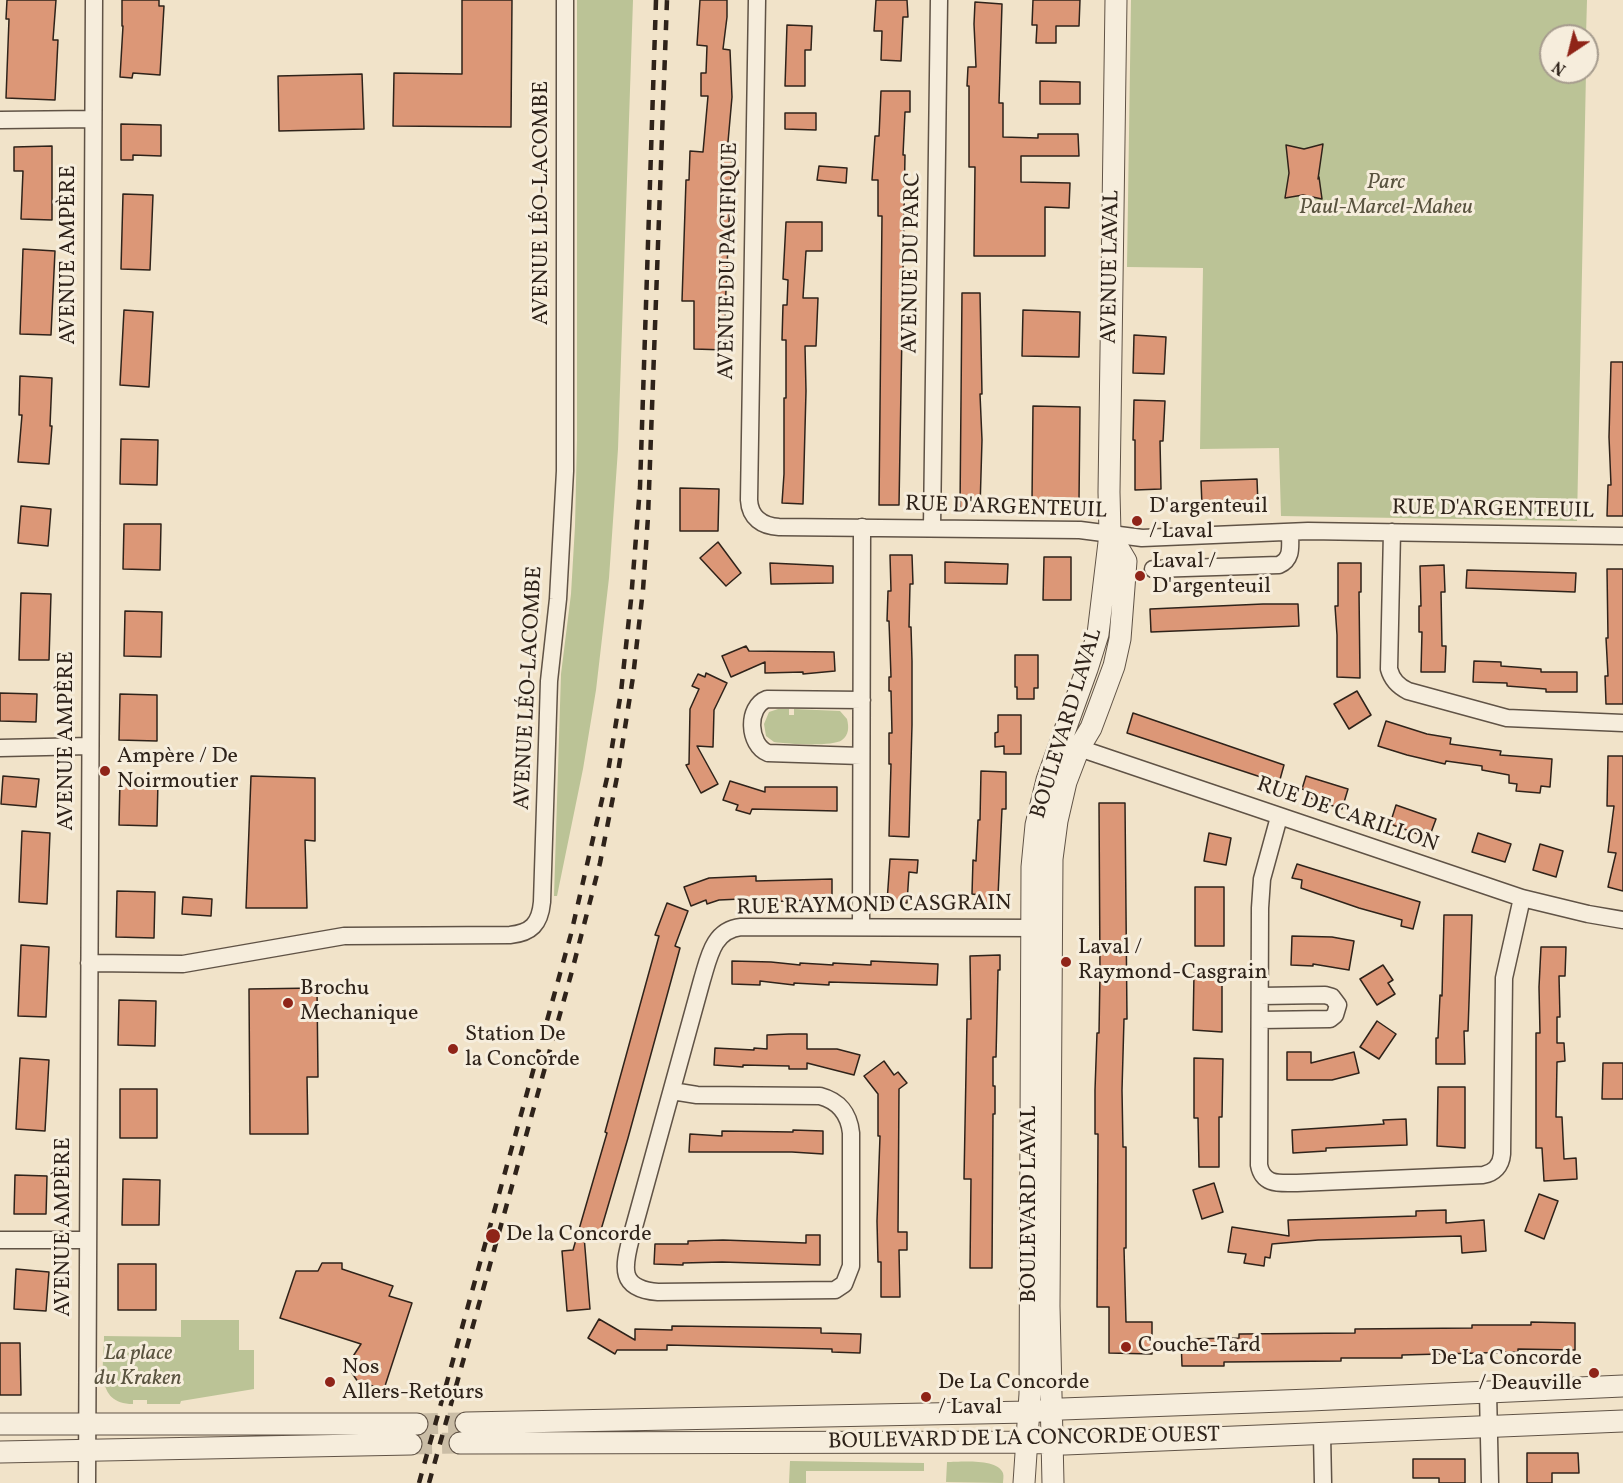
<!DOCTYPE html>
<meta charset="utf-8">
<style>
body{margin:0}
#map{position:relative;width:1623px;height:1483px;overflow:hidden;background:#f1e3c9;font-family:Vollkorn,serif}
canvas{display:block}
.north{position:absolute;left:1539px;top:24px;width:60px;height:60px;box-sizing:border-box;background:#f6eddc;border:2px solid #a69c8e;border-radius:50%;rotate:215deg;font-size:16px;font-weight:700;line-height:24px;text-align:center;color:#2f231a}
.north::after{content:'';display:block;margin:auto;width:21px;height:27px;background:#8f2418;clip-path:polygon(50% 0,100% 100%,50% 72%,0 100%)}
</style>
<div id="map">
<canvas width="1623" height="1483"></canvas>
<div class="north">N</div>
</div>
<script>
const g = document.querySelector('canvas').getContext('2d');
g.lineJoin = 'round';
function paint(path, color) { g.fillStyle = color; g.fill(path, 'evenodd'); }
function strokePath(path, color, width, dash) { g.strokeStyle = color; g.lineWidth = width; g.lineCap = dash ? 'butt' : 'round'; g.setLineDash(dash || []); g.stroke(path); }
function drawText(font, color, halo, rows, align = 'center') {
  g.font = font + ' Vollkorn,serif'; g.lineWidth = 6; g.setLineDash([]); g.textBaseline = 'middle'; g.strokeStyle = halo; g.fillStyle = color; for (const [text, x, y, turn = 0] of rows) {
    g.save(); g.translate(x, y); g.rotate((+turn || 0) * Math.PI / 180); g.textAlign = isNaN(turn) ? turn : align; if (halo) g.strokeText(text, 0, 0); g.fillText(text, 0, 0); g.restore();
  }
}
const green = new Path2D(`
 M577 0H633L618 449 609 578 596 690 583 769 557 896H554L561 674 571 594 575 526 577 440Z
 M1131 0H1587L1586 36H1551V72H1586L1577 521 1281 516 1279 448 1200 449 1203 268 1127 267Z
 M778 709H789V715H794V709L840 711 847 719C849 727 849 735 842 740 833 747 787 744 774 742L766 736 764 724 769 712Z
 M181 1320H239V1350H254V1389L181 1401 180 1404H147V1400H133V1404C94 1404 104 1364 104 1336L181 1337Z
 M790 1461 924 1463V1471H806V1483H789Z
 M947 1462C960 1462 997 1458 1003 1473 1004 1476 1003 1480 1003 1483L946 1482Z`);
const building = new Path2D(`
 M7 0H56L53 40H58L55 100 6 98 9 19H6Z
 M122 0H159V6H164L160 75 133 73 132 78 120 77 123 26H122Z
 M462 0H512L511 127 393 126 394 73 462 74Z
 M700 0H727V17L723 49 730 50 732 97 727 153 732 154 725 313 726 350 694 349V301H682L686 180H689L690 151 703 152 708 96H701V73H706L707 46 697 45Z
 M876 0H907L908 17H903L901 61 881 60 882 31H874Z
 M1033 0H1080L1079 26H1056V43H1036L1037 25H1032Z
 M975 2 1002 4 999 103H1003V137L1038 138V134H1078L1079 156H1021V182L1070 183 1069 208 1045 207V256H974L975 167H969V86H967L968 67H976L974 24Z
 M787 25 812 26 811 50H805V86H785Z
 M362 74 364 129 279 131 278 76Z
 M1040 81 1080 82V104H1040Z
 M881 91H910V112H905L903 155H905L899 505H879L882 216H878V180H872L875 136H879Z
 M785 113H816V130L785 129Z
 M121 124 161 125V156L133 155V160H121Z
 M1323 144 1318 179 1319 177 1322 199 1303 195 1285 198 1289 173 1286 145 1304 149Z
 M52 146V220L21 219 23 171H14V147Z
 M819 166 847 168 846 183 817 180Z
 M123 194 153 195 150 270 121 269Z
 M786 222H822V251H806L803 298H818L816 346H805L806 391 803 504 782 503 784 474V398H786V340H782L783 305H787L788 280 783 279Z
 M23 249 55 251 51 335 20 334Z
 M962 293H980L982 394H980L982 440 980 508H960Z
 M124 310 153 312 149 387 120 385Z
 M1023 310 1080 312 1079 357 1022 356Z
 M1134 335 1166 337 1164 374 1133 373Z
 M1611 362H1623V516H1607L1608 485H1611L1609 437Z
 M20 376 52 378 50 426H52L49 464 18 462 22 415H19Z
 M1134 400 1165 401 1163 441H1160L1161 489 1135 490V440H1133Z
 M1033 406 1080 407 1079 501H1032Z
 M121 439 158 440 157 485 120 484Z
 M1257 479 1258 505 1202 506 1201 481Z
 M680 488 719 489 718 531H680Z
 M21 506 51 509 48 546 18 543Z
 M124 524H161L160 570 123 569Z
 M718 542 741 573 726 586 700 558Z
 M890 555H912L913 584H910L909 627H911L912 661V725L909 837 889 836 891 764H889V733H892L891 691H889V677H891L889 621H887L888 591H891Z
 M1044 557H1071V600H1043Z
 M945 562 1008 564 1007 584 945 583Z
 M770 563 833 566V583L771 584Z
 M1338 563H1361V592H1359L1360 678 1337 677V635L1335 606H1338Z
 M1444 565 1445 592H1441L1442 646H1446L1445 672H1421L1422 632H1419V606H1421L1420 566Z
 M1607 569H1623V704H1606L1605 676H1608L1606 638H1608Z
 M1467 570 1576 573 1575 592 1466 588Z
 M21 593 51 594 49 660H19Z
 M1263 604H1298L1299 626 1151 632 1150 609Z
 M125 611 162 612 161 657 124 656Z
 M746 646 749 651 834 652 835 671 803 674V672L765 673V662L731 677 722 656Z
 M1015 655H1038V688H1034V699H1017V687H1015Z
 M1474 661 1501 662V666L1541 669V672H1577V692H1546V689L1507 686V683L1473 682Z
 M706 673 727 683 714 710 713 747 697 746 718 784 701 793 686 765 689 764 690 709 699 689 692 686 698 674 705 677Z
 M1357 691 1371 715 1349 729 1334 704Z
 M0 693 37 694 36 722 0 721Z
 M120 694 157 695V741L119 740Z
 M1133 713 1284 765 1279 783 1127 733Z
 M998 715H1021V754H1004V746L995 747V733L998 732Z
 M1386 721 1427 734 1451 738 1450 744 1501 751 1500 755 1552 759 1550 787 1541 786 1540 793 1516 791 1517 784 1509 783V775L1482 770V766L1446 761 1445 764 1407 755 1378 746Z
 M1608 756H1623V891L1608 887 1616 853 1608 852 1614 806H1607Z
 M981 771 1006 772V809H1002L998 896 994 895 993 906 979 905 980 895 972 894 973 860 976 861 978 820H980Z
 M3 776 39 779 36 807 1 804Z
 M251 776 315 778V841L305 840 307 908H246Z
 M1306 776 1348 789 1342 809 1310 798 1311 792 1302 789Z
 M120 780H158L157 826 119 825Z
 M730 781 765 792V787H837V811L752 809 750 814 736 810 738 805 723 800Z
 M1099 803H1125L1127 1019H1124L1122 1090 1123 1147H1126V1248H1124L1126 1322H1152V1354L1109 1353V1307H1097L1098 1134H1095V1090L1097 1033H1099L1100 974Z
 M1396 805 1436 819 1429 838 1390 824Z
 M22 831 50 833 47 904 19 902Z
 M1209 833 1231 838 1226 865 1204 861Z
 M1478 833 1511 844 1505 862 1472 852Z
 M1540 844 1563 851 1556 877 1533 870Z
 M890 859 918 860 917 873 909 872 907 903 887 902Z
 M1297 864 1420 902 1413 929 1401 926 1402 920 1359 908 1301 888 1302 880 1292 878Z
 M756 876V881L832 879V899L763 902V898L719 900 707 904 706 900 691 906 684 887 709 878Z
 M1195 887H1224V946H1195Z
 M117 891 155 892 154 938 116 937Z
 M183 897 212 899 211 916 182 914Z
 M667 903 688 911 675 946 680 948 628 1138 598 1240 584 1236 590 1309 567 1311 562 1251 573 1250 607 1133 605 1132 659 936 655 935Z
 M1444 915H1472L1468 1031H1464L1465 1064H1436V1038H1438L1440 995 1442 996Z
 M1292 936 1332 937 1354 941 1349 970 1313 964V966L1291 965Z
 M21 945 49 947 46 1017 18 1016Z
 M1541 947H1566L1565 976H1559L1560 1017H1557V1043H1564L1565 1061 1557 1062 1556 1117H1562L1564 1159 1576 1158 1577 1179 1544 1181 1542 1148H1536V1033H1540L1539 987Z
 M1000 955V970H998L996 1057H993V1086H995V1114H993L992 1268H970L971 1179H964L967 1019H971L970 956Z
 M732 961 771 962 800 965V963L833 965V963L871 965V961L938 964 937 985 829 982V985L794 983V985L760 981V985L732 984Z
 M1383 965 1393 980 1388 983 1395 994 1377 1005 1360 979Z
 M1222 972V1032L1193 1030 1194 973Z
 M317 988 318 1077H307L308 1134H250L249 989Z
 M119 1000 156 1001 155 1046 118 1045Z
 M1377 1021 1396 1034 1379 1059 1360 1047Z
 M789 1034H807V1049H837L860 1055 854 1075 807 1063V1069H789V1066L743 1065V1067L714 1065 715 1048 754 1050V1048L767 1049V1035Z
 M1287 1052H1311V1063L1354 1052 1359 1073 1332 1080H1287Z
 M20 1058 49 1060 45 1131 16 1129Z
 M1194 1058 1223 1059 1222 1117H1219V1167H1199L1198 1118H1194Z
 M884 1061 894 1075 898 1072 907 1083 899 1089 898 1232H907V1250H899L900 1297H881V1262H878L877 1221 880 1136H878V1094L864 1076Z
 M1603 1063H1623V1099H1602Z
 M1438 1087H1465V1148L1437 1146Z
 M120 1089H157V1138H120Z
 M1406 1119 1407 1145 1326 1148V1151L1293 1153 1292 1130 1384 1124 1383 1120Z
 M793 1130 823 1131V1154L792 1152H689L690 1134 722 1136V1131L793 1132Z
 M15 1175 47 1176 46 1214H14Z
 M123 1179 160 1180 159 1225H122Z
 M1214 1183 1223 1212 1202 1219 1193 1190Z
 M1539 1194 1558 1201 1544 1239 1525 1231Z
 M1446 1210V1223L1484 1220 1486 1251 1462 1253 1461 1236 1318 1240 1272 1244 1270 1258 1265 1257 1264 1266 1244 1263 1246 1254 1228 1252 1232 1227 1289 1236 1288 1220 1416 1216V1211Z
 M806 1235H820V1265L722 1262 683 1263V1265L654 1264 655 1244H688V1241L723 1240 806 1243Z
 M322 1263H342V1269L393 1286 389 1296 412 1303 384 1389 358 1382 352 1373 349 1368 350 1361 361 1344 280 1318 296 1271H318Z
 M118 1264H156V1310H118Z
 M16 1269 49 1272 46 1311 14 1309Z
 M599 1319 635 1340V1329L672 1330V1326L821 1328V1333L861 1334 860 1353 832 1352V1349L667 1345V1350H617L615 1354 588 1338Z
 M1531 1322 1575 1323V1350L1518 1349V1352L1402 1355V1358H1341V1361L1224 1362V1366H1182L1181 1339 1239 1338V1334L1355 1333V1329L1472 1328V1325H1531Z
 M0 1343H20L21 1395H0Z
 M1527 1453H1578L1579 1473H1552V1483H1527Z
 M1413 1459H1465V1483H1439V1478H1413Z`);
const tertiaryTunnel = new Path2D(`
 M417 1424 466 1423
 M411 1444 460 1443`);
const minor = new Path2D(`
 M757 0 749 500C750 518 762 526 779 527L1080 530 1142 538 1308 531 1623 536
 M0 120 93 119
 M932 527 939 0
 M1392 532 1389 669C1392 680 1398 686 1408 691L1507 718 1623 723
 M1153 569 1279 565C1293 559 1290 546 1290 532
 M1070 745 1522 898 1588 914 1623 920
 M0 748 90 746
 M861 756 768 753C748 745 746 707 767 699L862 700
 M1279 817 1262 879 1260 908 1259 1165C1263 1186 1280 1183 1297 1183L1483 1175C1494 1173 1501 1166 1502 1154L1504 978 1522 898
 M861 927 862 527
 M89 963 183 964 344 936 510 935C531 933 540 924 542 902L549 681 558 599 565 471V0
 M1260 996 1325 995 1332 997 1338 1005 1335 1015 1330 1019 1260 1020
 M672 1091 697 1095 820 1096C839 1101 849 1114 851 1133V1266L844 1284 835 1290 658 1292C619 1289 623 1268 631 1238L702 980C709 957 713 930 741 927L1042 928
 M0 1240H87
 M1488 1392 1490 1483
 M1322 1434 1323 1483
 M87 1483 94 0`);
const tertiary = new Path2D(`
 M466 1423 1029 1412 1062 1409 1310 1400 1623 1386
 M0 1424H417
 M460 1443 1026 1442 1065 1444 1623 1421
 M0 1452 411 1444
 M1024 1483 1030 1394 1032 867 1036 825 1047 780 1087 669 1098 634 1110 534 1109 492 1116 0
 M1053 1483 1049 1306 1052 859 1057 821 1066 782 1079 748 1091 728 1100 704 1114 666 1120 639 1126 561 1110 534`);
const rail = new Path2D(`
 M419 1483 571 934 607 778 621 692 631 600 640 487 656 0
 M429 1483 572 971 600 863 618 772 633 677 643 590 648 517 667 0`);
const markers = [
 [1137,521,6,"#8f2418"],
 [1140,576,6,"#8f2418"],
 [105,771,6,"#8f2418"],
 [1066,962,6,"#8f2418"],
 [288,1003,6,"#8f2418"],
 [453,1049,6,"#8f2418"],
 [493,1236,8,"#8f2418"],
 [1126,1347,6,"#8f2418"],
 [1594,1373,6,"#8f2418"],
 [330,1382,6,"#8f2418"],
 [926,1397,6,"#8f2418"]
];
const parkNames = [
 ["Parc",1386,184],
 ["Paul-Marcel-Maheu",1386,209],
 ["La place",138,1355],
 ["du Kraken",138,1380]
];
const streetNames = [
 ["AVENUE LÉO-LACOMBE",543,203,-90],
 ["AVENUE AMPÈRE",70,255,-90],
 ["AVENUE DU PACIFIQUE",730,261,-89],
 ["AVENUE DU PARC",913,263,-89],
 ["AVENUE LAVAL",1112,267,-89],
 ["RUE D'ARGENTEUIL",1006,509,2],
 ["RUE D'ARGENTEUIL",1493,511,1],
 ["AVENUE LÉO-LACOMBE",530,688,-87],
 ["BOULEVARD LAVAL",1068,724,-73],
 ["AVENUE AMPÈRE",68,741,-90],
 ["RUE DE CARILLON",1347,816,19],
 ["RUE RAYMOND CASGRAIN",874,907,-1],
 ["BOULEVARD LAVAL",1031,1204,-90],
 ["AVENUE AMPÈRE",65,1227,-90],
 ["BOULEVARD DE LA CONCORDE OUEST",1024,1440,-1]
];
const poiNames = [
 ["D'argenteuil",1149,508],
 ["/ Laval",1149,533],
 ["Laval /",1152,563],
 ["D'argenteuil",1152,588],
 ["Ampère / De",117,758],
 ["Noirmoutier",117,783],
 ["Laval /",1078,949],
 ["Raymond-Casgrain",1078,974],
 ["Brochu",300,990],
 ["Mechanique",300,1015],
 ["Station De",465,1036],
 ["la Concorde",465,1061],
 ["De la Concorde",506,1236],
 ["Couche-Tard",1138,1347],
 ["De La Concorde",1582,1360,"right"],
 ["/ Deauville",1582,1385,"right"],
 ["Nos",342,1369],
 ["Allers-Retours",342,1394],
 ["De La Concorde",938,1384],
 ["/ Laval",938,1409]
];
paint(green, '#bbc396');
paint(building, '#dc9777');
strokePath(building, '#2f231a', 1.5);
strokePath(tertiaryTunnel, '#cabda6', 21, [21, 10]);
strokePath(minor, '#605346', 19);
strokePath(tertiary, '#605346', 23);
strokePath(minor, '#f6eddc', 16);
strokePath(tertiary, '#f6eddc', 21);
strokePath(rail, '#2f231a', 4.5, [10, 10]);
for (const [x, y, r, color] of markers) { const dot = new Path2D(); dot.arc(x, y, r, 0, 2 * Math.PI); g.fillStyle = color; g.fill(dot); strokePath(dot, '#f6eddc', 2); }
drawText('italic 22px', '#59533f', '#f6eddc', parkNames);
drawText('22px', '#2f231a', '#f6eddc', streetNames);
drawText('22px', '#2f231a', '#f6eddc', poiNames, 'left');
</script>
